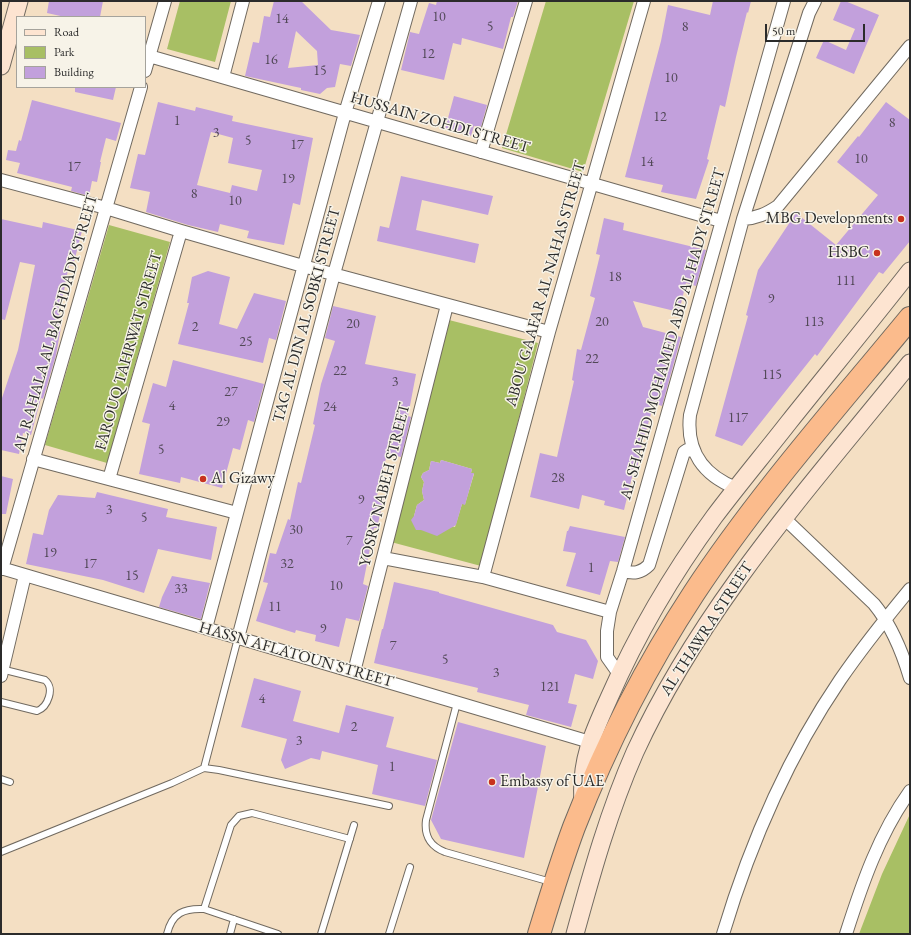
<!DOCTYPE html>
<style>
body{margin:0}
#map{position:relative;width:911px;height:935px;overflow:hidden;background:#f4dfc3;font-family:"EB Garamond",serif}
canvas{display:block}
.frame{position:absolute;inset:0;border:2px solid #2b2b2b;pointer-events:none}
.legend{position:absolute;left:16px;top:16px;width:130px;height:72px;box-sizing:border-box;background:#f7f3e8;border:1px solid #a5a39c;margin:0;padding:5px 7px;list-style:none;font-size:12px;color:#2b2b2b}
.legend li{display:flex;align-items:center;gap:8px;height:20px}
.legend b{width:20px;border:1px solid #a5a39c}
.scale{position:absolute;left:765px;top:24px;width:100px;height:18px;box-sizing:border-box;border:2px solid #2b2b2b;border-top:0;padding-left:5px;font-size:12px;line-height:14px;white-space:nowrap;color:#2b2b2b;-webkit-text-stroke:3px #f7f3e8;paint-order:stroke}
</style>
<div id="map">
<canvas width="911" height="935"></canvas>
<div class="frame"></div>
<ul class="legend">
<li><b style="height:5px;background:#fde4d1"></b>Road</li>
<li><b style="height:11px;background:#a8bf64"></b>Park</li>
<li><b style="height:11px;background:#c2a0dc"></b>Building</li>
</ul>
<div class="scale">50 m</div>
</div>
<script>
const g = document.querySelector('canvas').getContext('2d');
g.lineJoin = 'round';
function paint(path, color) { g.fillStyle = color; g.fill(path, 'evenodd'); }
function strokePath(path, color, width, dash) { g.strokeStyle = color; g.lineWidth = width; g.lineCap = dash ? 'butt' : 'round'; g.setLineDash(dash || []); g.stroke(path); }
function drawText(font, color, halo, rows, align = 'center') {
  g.font = font + ' "EB Garamond",serif'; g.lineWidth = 3; g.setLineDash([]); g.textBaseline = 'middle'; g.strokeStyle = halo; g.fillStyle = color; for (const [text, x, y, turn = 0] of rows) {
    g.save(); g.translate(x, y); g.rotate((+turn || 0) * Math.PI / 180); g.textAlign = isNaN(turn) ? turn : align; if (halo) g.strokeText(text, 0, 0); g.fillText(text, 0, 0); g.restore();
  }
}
const green = new Path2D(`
 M180 1H231L215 62 167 49Z
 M546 1H634L583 172 502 148Z
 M109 225 170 242 107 463 45 445Z
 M449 320 538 343 481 566 391 542ZM441 460 472 469 471 473 474 474 465 504H462L455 527 414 516 417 505 424 500 422 491 424 482 421 477 423 473 429 470 431 461 440 463Z
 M910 814V934H859L882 874Z`);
const building = new Path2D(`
 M49 1H103L100 17H65L47 13Z
 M274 1H301L331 30 360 35 351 66 340 64 335 87 327 88 320 94 301 90V88L245 76 253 42 259 43 264 16 270 17ZM296 31 317 51 318 65 288 68Z
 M437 1H518L513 17H511L503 49 462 38 461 45 453 43 444 80 401 70 410 32 419 34 429 3 436 5Z
 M713 1H751L748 13 747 12 736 57 725 107 720 105 707 159 709 160 696 199 661 192 663 185 625 177 661 41 668 5 710 15Z
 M841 1H845L879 15 854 74 816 58 824 40 846 50 855 29 833 20Z
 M75 87H116L113 100 75 92Z
 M454 96 487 105 481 127 474 126 471 136 445 129Z
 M32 100 121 123 116 141 106 138 100 162H101L97 182 92 181 89 196 71 191 72 187 17 173 20 163 6 160 8 150 16 151 19 140 21 141Z
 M158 102 195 111 196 107 233 116 232 121 313 138 300 205 293 203 284 245 247 238 249 231 220 224 218 232 188 225 146 212 150 192 130 188 138 154 145 155ZM211 132 233 138 228 163 262 170 257 191 232 185 230 193 197 185Z
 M886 102 910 120V241L883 274 879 272 817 356 815 354 742 446 715 436 748 316 746 315 758 270 796 213 836 245 878 195 837 162 858 136 859 137Z
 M401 176 493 196 488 215 422 200 416 230 479 244 475 263 377 241 380 226 389 228Z
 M604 218 624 223 623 230 706 250 696 286 686 283 679 312 633 301 643 327 681 337 662 406 654 403 645 435H644L636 474 633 473 624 510 604 505 605 501 582 495 579 509 530 497 540 453 557 457 574 381 572 380 577 349 581 350 595 298 590 296 600 255 596 254Z
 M1 219 42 228 43 222 82 231 73 266 69 265 58 321 62 322 56 355 43 399 41 398 31 435 23 433 19 454 1 450V401L18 350 35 265 20 262 5 320 1 319Z
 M208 271 230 277 219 324 237 329 254 293 286 301 276 340 269 338 263 363 178 344 189 303H187L192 277Z
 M333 306 376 316 365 364 416 374 408 416 411 417 401 457 387 454 377 496 384 497 377 528H374L363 584 368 586 359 621 346 618 339 647 315 641 316 635 296 630 295 633 256 621 268 583 263 582 270 553 276 554 288 519 290 520 298 482 301 483 315 425 313 424 321 384 335 341 325 338Z
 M173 360 264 384 254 422 248 420 240 450 233 448 222 488 181 477 180 483 139 474 150 424 142 422 153 383 166 387Z
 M441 460 472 469 471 473H474L465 505 462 504 456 525 437 536 421 530H416L411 520 414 516 417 505 424 500 422 491 424 482 421 477 423 473 429 470 431 461 440 463Z
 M1 476 13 479 6 514H1Z
 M97 492 168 509 166 517 217 527 211 560 158 549 144 593 103 580 26 564 33 533 43 535 49 510 58 495 95 498Z
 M570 526 625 537 618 562 610 561 600 595 566 586 576 553 563 551 567 531H568Z
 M172 576 210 583 201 619 159 607 162 597Z
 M394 582 439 592V593L553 625 557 632 586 640 598 661 593 679 575 674 568 703 577 705 571 727 526 715 529 705 477 692 478 688 374 663 382 629H383Z
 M254 678 301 691 293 721 339 733 346 705 394 717 386 747 437 760 425 806 372 794 378 765 322 751 320 760 311 758 285 769 281 760 287 739 241 727Z
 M458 722 546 746 524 858 441 839 431 820Z`);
const lane = new Path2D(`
 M1 669 45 680C55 688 48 707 37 711L1 702
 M457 703 426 820C424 836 430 846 445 852L551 882
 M204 768 238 638
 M1 779 10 782
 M1 852 172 783 204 768 219 770 389 806
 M204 909 231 825 239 816 252 813 350 839
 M167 934C172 913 184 908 204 909L278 934
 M230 934 234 919
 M321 934 354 825
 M389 934 410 867`);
const street = new Path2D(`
 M149 56 721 221
 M145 71 165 1
 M223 77 243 1
 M481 152 526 1
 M1 180 106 208 181 231 303 266 549 332
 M743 219C757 218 766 214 778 206L910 46
 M33 459 237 513
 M109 479 181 231
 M736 488C703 475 686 451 690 415L743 219 809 13 815 1
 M784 518 874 604C892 626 902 651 910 678
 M383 558 483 577 610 612
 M1 568 354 672 590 742
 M2 569 141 87
 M623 571C634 574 641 573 649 565L684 452 687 450 694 451
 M483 577 549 332 644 1
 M206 628 345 113 379 1
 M238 638 334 274 411 1
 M354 672 447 305
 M619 674 607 657V631L610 612 623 571 784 1
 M1 676 25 575
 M723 934C750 844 787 758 840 680 862 648 886 618 910 589
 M846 934C862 884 879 834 910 791`);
const secondary = new Path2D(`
 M1 66 19 1
 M583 801C580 761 593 733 609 698 637 634 673 573 714 517 738 485 764 454 789 422 829 372 870 322 910 271
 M575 934C592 872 609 811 635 752 702 606 810 487 910 363`);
const highway = new Path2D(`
 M539 934C550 898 561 862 574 827 606 745 646 666 694 593 758 496 836 408 910 318`);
const markers = [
 [901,219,4,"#c8321e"],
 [877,253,4,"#c8321e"],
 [203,479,4,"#c8321e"],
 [492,782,4,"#c8321e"]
];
const numberNames = [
 ["10",439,17],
 ["14",282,19],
 ["5",490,27],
 ["8",685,27],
 ["12",428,54],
 ["16",271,60],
 ["15",320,71],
 ["10",671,78],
 ["12",660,117],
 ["1",177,121],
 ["8",892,123],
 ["3",216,133],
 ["5",248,141],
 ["17",297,145],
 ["10",861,159],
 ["14",647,162],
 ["17",74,167],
 ["19",288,179],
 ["8",194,194],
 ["10",235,201],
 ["18",615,277],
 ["111",846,281],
 ["9",771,299],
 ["20",602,322],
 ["113",814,322],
 ["20",353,324],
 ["2",195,327],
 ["25",246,342],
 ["22",592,359],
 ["22",340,371],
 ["115",772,375],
 ["3",395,382],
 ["27",231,392],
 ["4",172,406],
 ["24",330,407],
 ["117",738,418],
 ["29",223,422],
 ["5",161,450],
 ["28",558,478],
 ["9",361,500],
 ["3",109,510],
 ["5",144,518],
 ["30",296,530],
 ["7",349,541],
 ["19",50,553],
 ["17",90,564],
 ["32",287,564],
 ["1",591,568],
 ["15",132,576],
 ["10",336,586],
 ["33",181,589],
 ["11",275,607],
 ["9",323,629],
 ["7",393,646],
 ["5",445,660],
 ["3",496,673],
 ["121",550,687],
 ["4",262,699],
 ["2",354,727],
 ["3",299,741],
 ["1",392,767]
];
const streetNames = [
 ["HUSSAIN ZOHDI STREET",440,123,16],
 ["ABOU GAAFAR AL NAHAS STREET",546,284,-74],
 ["TAG AL DIN AL SOBKI STREET",307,315,-75],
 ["AL RAHALA AL BAGHDADY STREET",56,323,-74],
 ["AL SHAHID MOHAMED ABD AL HADY STREET",673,334,-74],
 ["FAROUQ TAHRWAT STREET",129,351,-74],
 ["YOSRY NABEH STREET",385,485,-76],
 ["AL THAWRA STREET",707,629,-57],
 ["HASSN AFLATOUN STREET",296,655,16]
];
const poiNames = [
 ["MBG Developments",893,219],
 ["HSBC",869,253],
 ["Al Gizawy",211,479,"left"],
 ["Embassy of UAE",500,782,"left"]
];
paint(green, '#a8bf64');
paint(building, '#c2a0dc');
strokePath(lane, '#716a60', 8);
strokePath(street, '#716a60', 14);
strokePath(secondary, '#716a60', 19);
strokePath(highway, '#716a60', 24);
strokePath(lane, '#fff', 6);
strokePath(street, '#fff', 12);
strokePath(secondary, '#fde4d1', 17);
strokePath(highway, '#fbbb8c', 22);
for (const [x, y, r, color] of markers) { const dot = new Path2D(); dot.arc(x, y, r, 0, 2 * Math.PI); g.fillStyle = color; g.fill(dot); strokePath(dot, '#f7f3e8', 1.5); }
drawText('14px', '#514857', null, numberNames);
drawText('16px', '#2b2b2b', '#f7f3e8', streetNames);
drawText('16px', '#2b2b2b', '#f7f3e8', poiNames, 'right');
</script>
